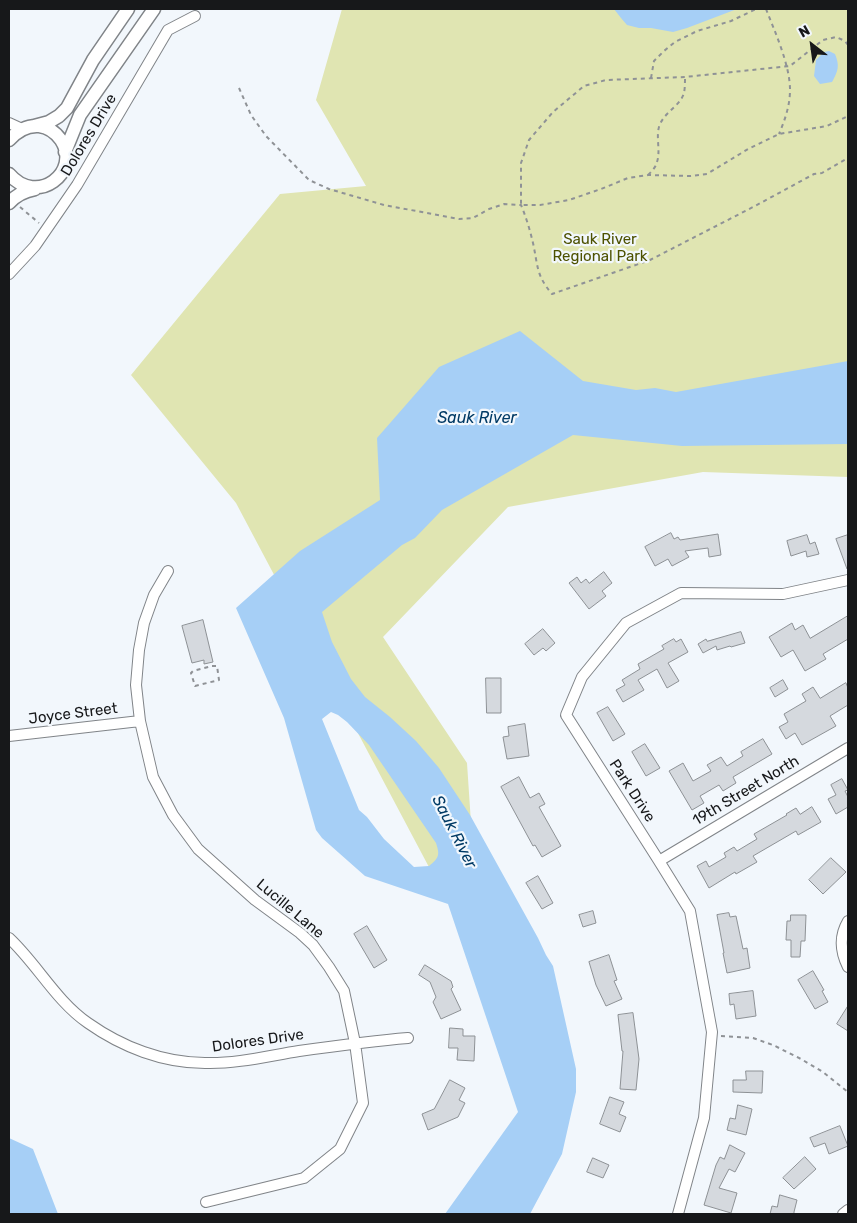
<!DOCTYPE html>
<style>
body{margin:0}
#map{position:relative;width:857px;height:1223px;overflow:hidden;background:#f2f7fc;font-family:Rubik,sans-serif}
canvas{display:block}
.frame{position:absolute;inset:0;border:10px solid #17181a;pointer-events:none}
.north{position:absolute;left:787px;top:20px;width:50px;height:50px;-webkit-text-stroke:4px #f2f7fc;paint-order:stroke;rotate:330deg;font-size:14px;font-weight:700;line-height:20px;text-align:center;color:#17181a}
.north::after{content:'';display:block;margin:auto;width:18px;height:22px;background:#17181a;clip-path:polygon(50% 0,100% 100%,50% 72%,0 100%)}
</style>
<div id="map">
<canvas width="857" height="1223"></canvas>
<div class="frame"></div>
<div class="north">N</div>
</div>
<script>
const g = document.querySelector('canvas').getContext('2d');
g.lineJoin = 'round';
function paint(path, color) { g.fillStyle = color; g.fill(path, 'evenodd'); }
function strokePath(path, color, width, dash) { g.strokeStyle = color; g.lineWidth = width; g.lineCap = dash ? 'butt' : 'round'; g.setLineDash(dash || []); g.stroke(path); }
function drawText(font, color, halo, rows, align = 'center') {
  g.font = font + ' Rubik,sans-serif'; g.lineWidth = 4.5; g.setLineDash([]); g.textBaseline = 'middle'; g.strokeStyle = halo; g.fillStyle = color; for (const [text, x, y, turn = 0] of rows) {
    g.save(); g.translate(x, y); g.rotate((+turn || 0) * Math.PI / 180); g.textAlign = isNaN(turn) ? turn : align; if (halo) g.strokeText(text, 0, 0); g.fillText(text, 0, 0); g.restore();
  }
}
const green = new Path2D(`
 M342 9H848V477L703 472 508 507 383 637 467 763 471 823 448 903 236 503 131 375 280 194 366 186 316 100Z`);
const water = new Path2D(`
 M614 9H737L687 28 673 32 651 28H639L627 25 621 18Z
 M829 51 835 54C840 66 838 71 832 82L820 84 814 76 816 60 824 52Z
 M520 331 583 381 636 390 655 388 676 392 848 361V444L682 446 573 435 442 510 415 538 402 545 322 612 332 642 351 679 365 697 390 717 416 741 439 768 470 815 538 938 546 955 553 966 576 1069V1092L562 1154 530 1214H445L518 1112 448 904 365 876 322 838 316 830 284 718 236 608 300 551 380 500 377 438 439 367ZM331 712 338 715 347 722 369 745 436 843C440 855 439 858 429 866L414 867 384 839 367 817 359 810 322 719Z
 M9 1138 33 1149 58 1214H9Z`);
const building = new Path2D(`
 M671 533 674 539 678 537 680 540 718 534 721 555 709 557 708 548 685 551 689 557 672 566 668 559 655 566 645 547Z
 M807 535 810 544 815 542 819 554 807 557 806 551 791 556 787 541Z
 M848 535V569H847L836 539Z
 M604 572 612 583 602 591 606 596 589 609 569 583 577 577 581 583 586 579 589 583Z
 M848 616V639L823 654 826 659 805 671 793 650 781 657 769 637 792 623 795 630 803 625 810 638Z
 M203 620 213 662 204 664V660L192 663 182 626Z
 M543 629 555 643 546 651 543 648 534 655 525 644Z
 M741 632 745 643 731 647 730 646 717 650 716 646 703 653 698 644 706 639 707 641Z
 M674 639 676 642 681 639 688 652 668 663 679 681 667 688 657 669 638 680 644 690 623 702 616 690 625 685 622 680 640 669 638 664 664 649 662 646Z
 M486 678H501V713H487Z
 M783 680 788 689 775 697 770 688Z
 M846 683 848 688V705L830 716 836 726 802 745 795 733 786 739 779 727 788 722 784 714 806 701 802 694 813 687 820 698Z
 M608 707 625 734 613 741 597 713Z
 M525 724 529 756 507 759 503 737 509 736 508 727Z
 M763 739 772 754 733 777 736 783 723 791 719 785 700 796 704 803 692 810 669 771 683 763 693 781 711 771 707 765 721 757 727 766 743 756 741 752Z
 M645 744 660 768 646 776 632 752Z
 M519 777 530 798 539 793 545 804 539 807 561 846 542 857 535 845 533 846 501 787Z
 M842 779 848 790 845 791 848 797V807L836 814 828 799 836 795 831 785Z
 M812 807 821 822 798 835 796 831 753 856 757 862 736 874 735 872 709 888 697 866 706 861 709 867 726 857 724 853 734 847 737 851 757 839 754 834 787 815 786 814 796 808 800 814Z
 M831 858 846 872 823 894 809 880Z
 M538 876 553 903 542 909 526 883Z
 M593 911 596 923 583 927 579 915Z
 M729 913 730 917 736 916 743 949 747 948 750 968 727 973 723 953H724L717 915Z
 M791 915H806L805 941H801L800 957H791V940H786L787 921H790Z
 M367 926 387 960 374 968 354 934Z
 M609 955 617 980 614 981 622 999 606 1006 596 985 589 962Z
 M425 965 451 981 453 987 451 989 461 1010 441 1019 433 1002 436 997 430 982 419 975Z
 M813 971 824 990 822 991 828 1002 815 1009 798 980Z
 M753 991 756 1016 736 1019 734 1004 730 1005 729 994Z
 M848 1006V1031L837 1024Z
 M633 1013 639 1059 636 1090 620 1089 623 1051H622L618 1015Z
 M450 1028 463 1029V1036H475L474 1061 457 1060 458 1048H449Z
 M746 1071H763L762 1093 733 1092V1080H746Z
 M450 1080 465 1088 459 1100 465 1103 458 1117 428 1130 422 1114 434 1109Z
 M610 1097 624 1102 619 1114 626 1117 620 1132 600 1124Z
 M738 1105 752 1109 746 1135 727 1130 730 1118 735 1119Z
 M840 1126 848 1146 829 1154 825 1143 814 1147 810 1138Z
 M730 1145 745 1153 735 1172 729 1169 719 1188 737 1193 731 1213 704 1205 716 1165 720 1157 724 1159Z
 M805 1157 816 1169 794 1189 783 1178Z
 M593 1158 609 1165 603 1178 587 1172Z
 M780 1195 797 1200 794 1212V1214H770L772 1206 777 1207Z`);
const path = new Path2D(`
 M766 9C775 32 790 65 790 90 790 105 785 120 779 134
 M848 45 845 41 836 37 823 40 790 66 685 77 606 80 584 86 553 112 529 140 521 163V205H540L569 200 601 189 628 178 648 175 691 176 707 174 748 149 779 134 827 126 848 116
 M651 78 654 61 664 51 675 42 697 31 731 21 756 9
 M239 88 251 115 266 136 309 180 329 189 384 205 459 219 473 218 489 209 504 204 521 205C526 217 530 230 533 243 538 266 536 275 552 294L650 260 755 206 814 174 822 173 848 158
 M648 175C652 171 656 167 657 162 661 150 655 136 660 124 666 111 680 106 684 93 685 88 685 82 685 77
 M20 207 39 223
 M212 666H217L219 680 195 686 191 673 193 671Z
 M721 1036 753 1038 773 1045 801 1059 823 1072 848 1092`);
const minor = new Path2D(`
 M9 123 22 129
 M9 274 35 246 77 185 168 30 195 16
 M168 571 154 595 144 623 139 650 136 685 140 721 153 777 173 815 198 849 255 900 300 933 313 945 329 967 344 991 355 1043 363 1103 340 1149 304 1178 206 1202
 M9 736 140 721
 M659 861 848 748
 M848 921C839 936 840 951 848 967
 M9 938C37 964 56 1001 88 1023 122 1047 163 1063 205 1063 236 1064 268 1056 299 1051 335 1046 371 1041 408 1038
 M678 1214 704 1118 712 1032 690 911 659 861 566 715 582 677 626 623 681 593 783 594 848 580
 M843 1214 848 1210`);
const tertiary = new Path2D(`
 M34 126 49 122 59 116 67 108 93 60 128 9
 M9 140C17 131 26 125 39 126 48 127 56 133 61 140 82 172 37 207 9 174
 M65 152 80 115 154 9
 M9 203C16 195 24 191 35 189`);
const streetNames = [
 ["Dolores Drive",89,135,-59],
 ["Joyce Street",73,714,-7],
 ["Park Drive",632,791,57],
 ["19th Street North",746,791,-31],
 ["Lucille Lane",290,909,40],
 ["Dolores Drive",258,1041,-8]
];
const parkNames = [
 ["Sauk River",600,240],
 ["Regional Park",600,257]
];
const waterNames = [
 ["Sauk River",477,418],
 ["Sauk River",454,832,63]
];
paint(green, '#e0e5b2');
paint(water, '#a6cff6');
paint(building, '#d5d9de');
strokePath(building, '#8d9195', 1);
strokePath(minor, '#808488', 12);
strokePath(tertiary, '#808488', 15);
strokePath(path, '#8f9296', 2, [4, 4]);
strokePath(minor, '#fff', 10);
strokePath(tertiary, '#fff', 12);
drawText('15px', '#17181a', '#f2f7fc', streetNames);
drawText('15px', '#4d5100', '#f2f7fc', parkNames);
drawText('italic 16px', '#003a65', '#f2f7fc', waterNames);
</script>
